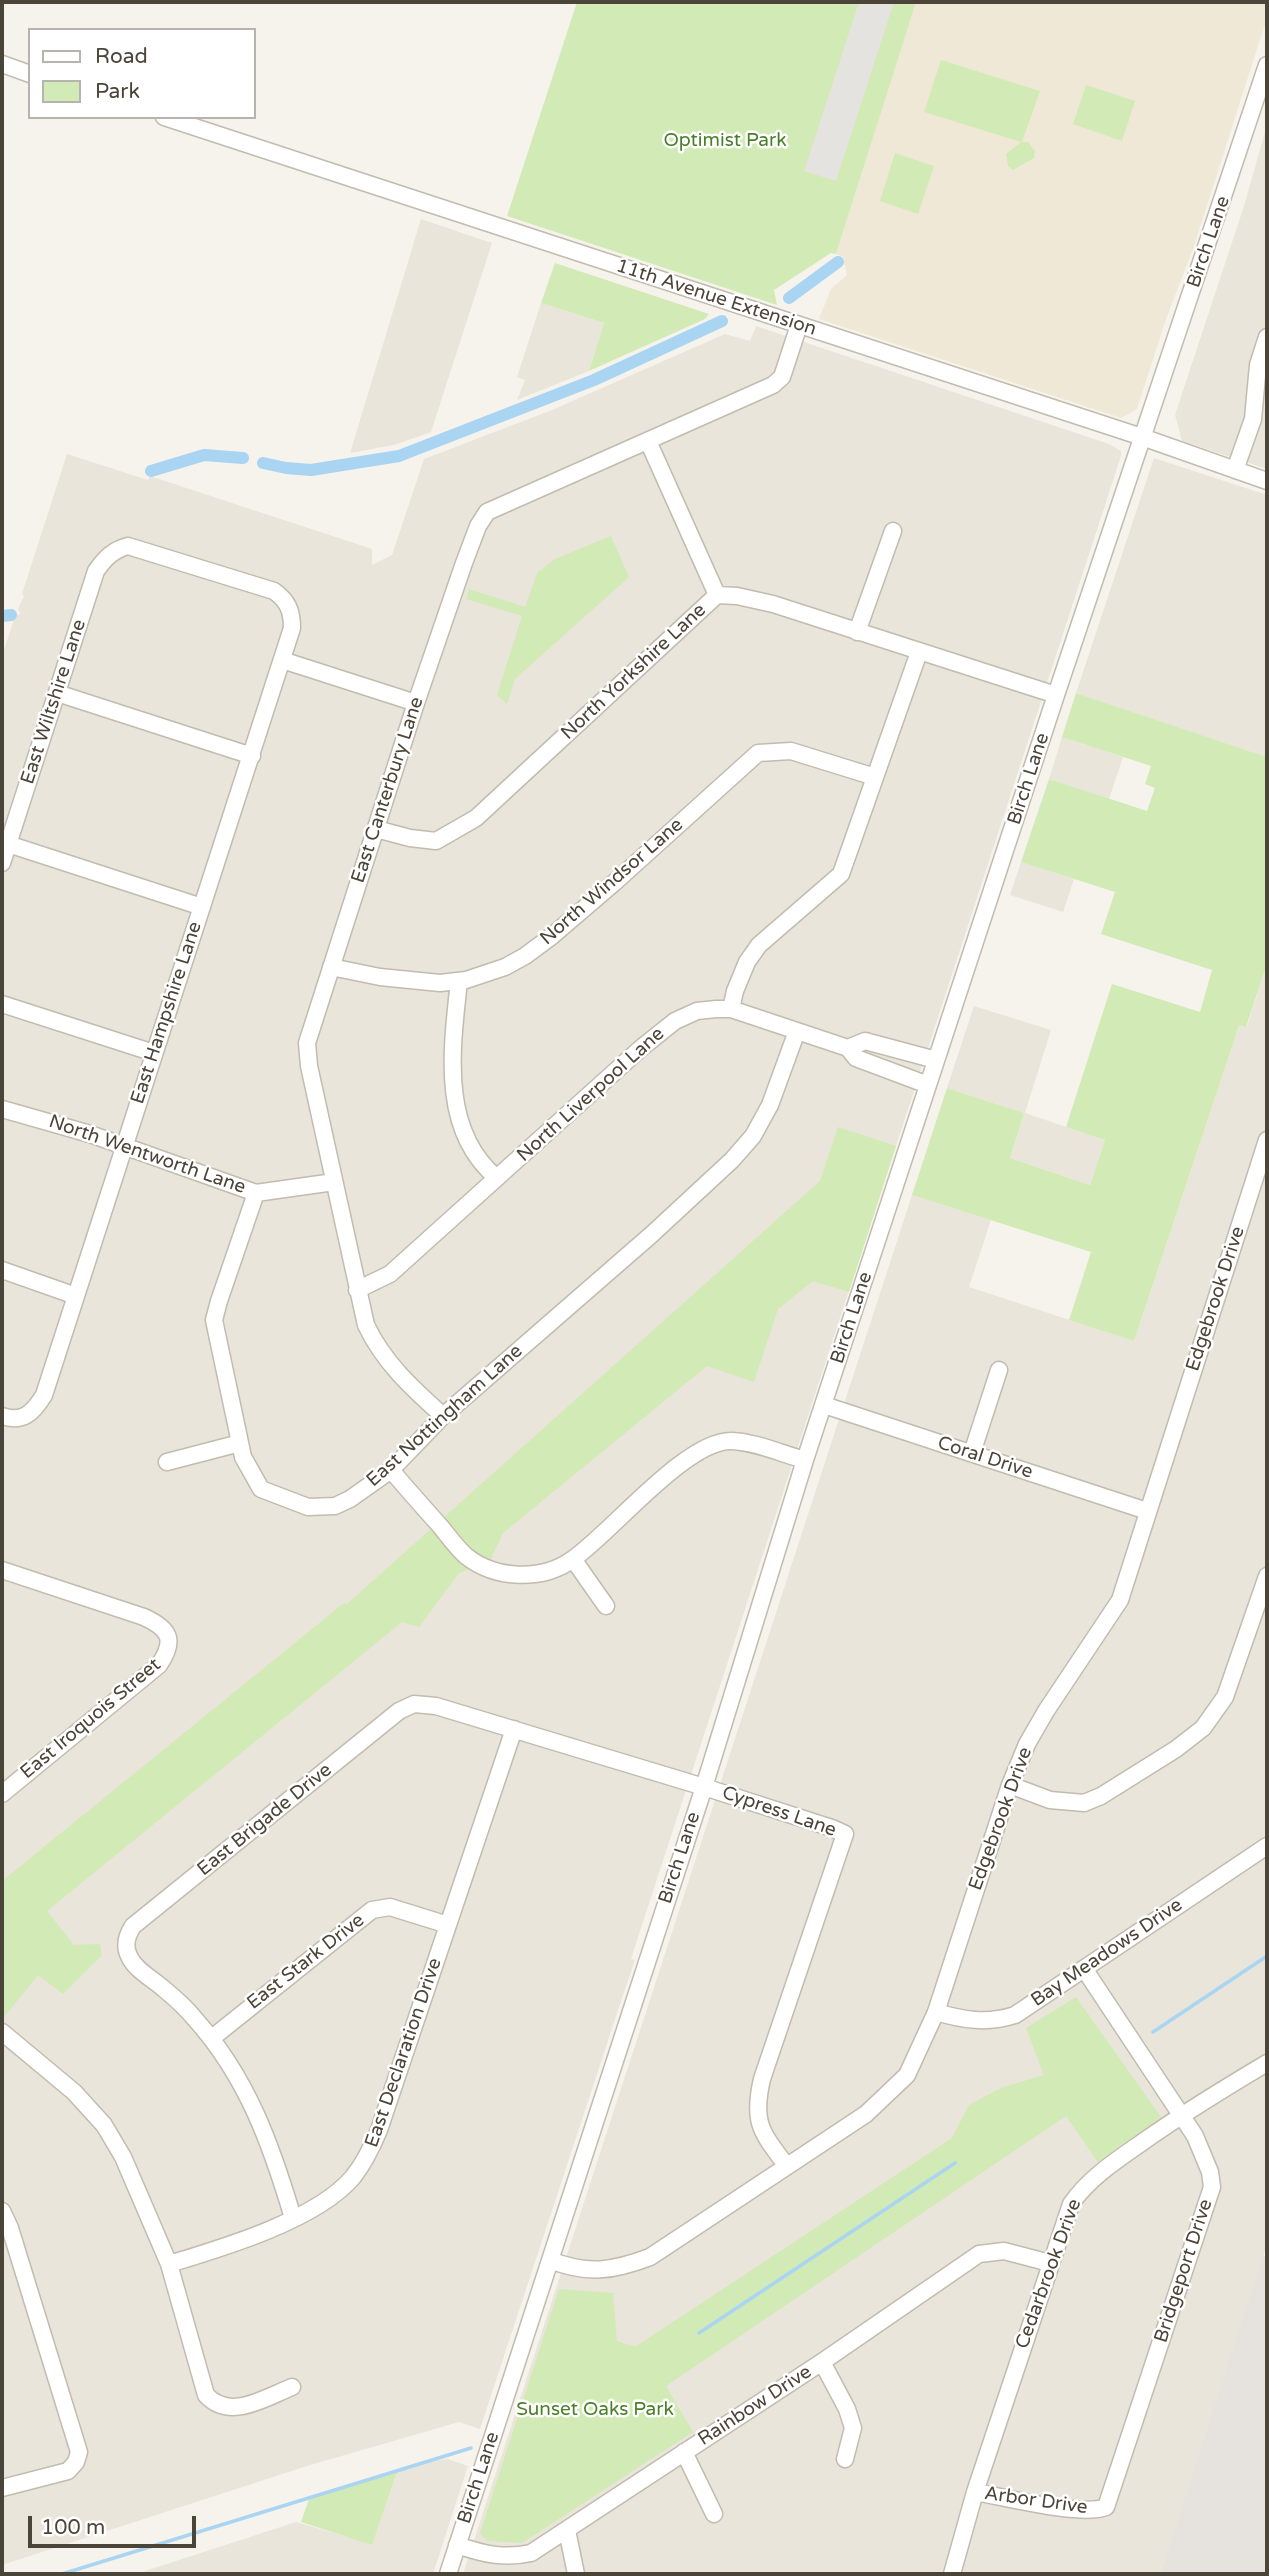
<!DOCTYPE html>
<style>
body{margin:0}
#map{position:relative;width:1269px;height:2576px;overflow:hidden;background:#f6f3ec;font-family:"Varela Round",sans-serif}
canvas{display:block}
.frame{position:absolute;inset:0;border:4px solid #4b4439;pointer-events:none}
.legend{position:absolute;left:28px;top:28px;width:228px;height:91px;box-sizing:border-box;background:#fff;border:2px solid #b7b4b0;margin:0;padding:9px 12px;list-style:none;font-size:21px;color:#4b4439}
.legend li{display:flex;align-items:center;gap:14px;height:35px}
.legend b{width:35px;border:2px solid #b7b4b0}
.scale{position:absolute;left:28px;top:2516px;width:168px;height:32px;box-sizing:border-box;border:4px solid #4b4439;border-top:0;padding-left:9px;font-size:21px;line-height:24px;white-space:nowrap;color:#4b4439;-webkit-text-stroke:5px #fff;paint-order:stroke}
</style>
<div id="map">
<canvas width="1269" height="2576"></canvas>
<div class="frame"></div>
<ul class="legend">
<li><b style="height:9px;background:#fff"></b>Road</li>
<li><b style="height:19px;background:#d2eab5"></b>Park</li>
</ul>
<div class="scale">100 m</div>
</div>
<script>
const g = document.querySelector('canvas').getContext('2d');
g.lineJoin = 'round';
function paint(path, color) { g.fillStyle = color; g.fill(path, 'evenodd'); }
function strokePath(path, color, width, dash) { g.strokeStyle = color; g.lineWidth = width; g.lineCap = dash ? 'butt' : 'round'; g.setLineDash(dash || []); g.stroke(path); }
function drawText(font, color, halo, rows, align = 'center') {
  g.font = font + ' "Varela Round",sans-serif'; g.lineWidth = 5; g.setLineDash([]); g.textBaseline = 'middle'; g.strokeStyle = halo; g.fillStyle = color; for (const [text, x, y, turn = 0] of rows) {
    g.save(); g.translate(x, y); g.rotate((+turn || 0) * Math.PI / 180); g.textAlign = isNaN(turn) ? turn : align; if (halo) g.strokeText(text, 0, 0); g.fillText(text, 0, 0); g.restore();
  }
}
const residential = new Path2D(`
 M1267 125V469L1182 441 1175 415 1244 206Z
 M421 219 492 243 431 432 394 445 350 453Z
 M541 303 604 323 589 371 517 400 525 380 517 377Z
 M756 326 1109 444 1121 451V456L672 1833 631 1959 635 1960 623 1995 480 2429 459 2422 307 2466 2 2565V656L15 616 21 614 18 609 24 596 22 594 67 454 148 480 150 476 372 549V565L392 555 424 459 552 410 725 334 750 341Z
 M1154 458 1267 495V757L1076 693Z
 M1062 737 1123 757 1109 799 1049 779Z
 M1021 862 1074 879 1063 912 1010 895Z
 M1267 964V2245L1160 2574H463L912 1195 991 1220 969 1287 1134 1341 1239 1024 1247 1026Z
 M974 1006 1051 1030 1025 1113 1105 1140 1090 1185 1010 1158 1024 1113 947 1088Z
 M448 2459 468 2466 433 2574H136L296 2522 372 2544 397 2472 430 2461Z`);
const industrial = new Path2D(`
 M1263 2256 1267 2257V2574H1160Z`);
const education = new Path2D(`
 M915 2H1267V18L1193 249 1166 319 1137 409 1121 418 819 319 831 289 847 275 843 257 836 254Z`);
const green = new Path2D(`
 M577 2H916L836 254 831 253 774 290 777 305 507 216Z
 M941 60 1040 91 1022 142H1028L1035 151 1034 158 1013 170 1008 166 1006 154 1021 142 924 112Z
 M1086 85 1135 101 1122 141 1073 124Z
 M895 153 934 166 918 214 880 201Z
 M555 263 709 314 705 319 589 371 604 323 541 303Z
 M611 536 629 577 515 679 507 704 497 695 522 616 466 599 469 589 525 607 537 573 555 559Z
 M1076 693 1267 757V964L1246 1027 1239 1025 1134 1341 1069 1320 1091 1252 912 1195 947 1088 1024 1113 1010 1158 1090 1185 1105 1140 1066 1127 1112 984 1200 1012 1212 970 1101 934 1115 892 1021 862 1049 779 1147 811 1155 788 1145 784 1151 766 1062 737Z
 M838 1127 896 1146 849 1292 813 1281 778 1309 754 1382 707 1366 503 1533 489 1563 459 1573 419 1627 402 1622 47 1911 74 1945 100 1944 102 1955 63 1994 38 1975 4 2017 2 2009V1881L344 1603 347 1604 820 1181Z
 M1076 1997 1161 2117 1098 2162 1066 2116 666 2386 693 2432 522 2543 487 2541 480 2533 559 2289 613 2293 617 2341 635 2347 952 2138 969 2105 1001 2088 1044 2075 1026 2028Z
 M397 2472 372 2545 301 2522 309 2499Z`);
const parking = new Path2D(`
 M859 2H894L836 181 804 171Z`);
const stream = new Path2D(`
 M1153 2032 1267 1956
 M699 2333 955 2163
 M62 2574 471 2448`);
const canal = new Path2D(`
 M789 298 838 262
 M263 463 286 468 311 470 399 456 594 380 722 321
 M151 471 204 455 243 458
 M2 616 11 615`);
const minor = new Path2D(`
 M2 64 30 74
 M164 117 1142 437 1267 481
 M648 441 717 595
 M1235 470 1253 419 1258 365 1267 337
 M857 632 893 531
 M282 660 416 703
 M57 693 252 756
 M376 829 410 838 436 841 476 818 717 595 737 596 773 604 1056 695
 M8 844 202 907
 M2 863 96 571C105 558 113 550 128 546L274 591C288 601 292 611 292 628L44 1395C33 1413 23 1423 2 1416
 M331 967 380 977 440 983 466 980 505 967 525 956 552 936 615 882 758 753 791 751 875 777
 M459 981C452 1047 439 1130 497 1178
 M2 1004 154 1053
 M731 1009 735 991 747 962 759 945 841 874 919 652
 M848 1048 865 1041 936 1060
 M2 1109 90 1134 256 1193 334 1182
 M256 1193 219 1301 214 1320 243 1457 261 1489 308 1507 335 1506 350 1499 391 1470 443 1416 651 1235 732 1160 753 1136 770 1105 797 1031
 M2 1270 76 1296
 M357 1290 390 1274 640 1049 675 1021 697 1011 716 1009H731L848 1048 856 1058 928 1085
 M824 1405 1147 1511
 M443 1416C413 1389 384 1363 366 1325L309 1066 307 1043 416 703 464 563 478 526 487 512 773 385 782 377 799 325
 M972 1453 999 1370
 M167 1462 240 1443
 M391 1470C407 1489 424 1508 441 1527 449 1537 457 1548 466 1556 496 1580 543 1581 573 1559 612 1532 687 1439 732 1441 756 1442 782 1454 805 1460
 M573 1559 606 1606
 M2 1570 144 1617C170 1629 176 1640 159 1665L2 1794
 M1010 1785 1050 1800 1084 1803 1101 1796 1176 1749 1203 1728 1225 1697 1267 1576
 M936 2012C963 2020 987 2024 1015 2015L1267 1846
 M2 2032 74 2092 104 2125 123 2157 169 2264 206 2395C230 2421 264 2398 292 2387
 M212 2038 372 1910 390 1907 448 1925
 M2 2211 10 2228 79 2452 76 2462 68 2471 2 2488
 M293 2218C271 2144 247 2077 195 2019 186 2008 175 1998 164 1989 153 1979 135 1970 129 1956 124 1946 127 1935 133 1926L399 1711 414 1704 436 1706 704 1787 832 1828 845 1834 762 2079C752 2122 761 2132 786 2165
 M550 2260C588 2275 613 2271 650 2257L866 2114 907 2075 936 2012 1010 1785 1027 1744 1046 1711 1120 1600 1267 1140
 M169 2264C222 2248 317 2220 353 2177 365 2162 372 2147 379 2130L514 1729
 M822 2362 847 2409 853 2428 845 2459
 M684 2452 714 2514
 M975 2492C1005 2497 1081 2517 1106 2507L1212 2187 1210 2172 1195 2136 1085 1970
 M567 2530 576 2574
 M457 2545C483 2554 504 2559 531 2553L822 2362 979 2254 1004 2251 1050 2263
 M448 2574 704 1787 805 1460 1056 695 1267 65
 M952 2574 975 2492 1071 2204C1090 2177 1117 2160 1144 2141 1184 2113 1225 2088 1267 2063`);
const parkNames = [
 ["Optimist Park",725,141],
 ["Sunset Oaks Park",595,2410]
];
const streetNames = [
 ["Birch Lane",1209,242,-71],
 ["11th Avenue Extension",716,298,18],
 ["North Yorkshire Lane",634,672,-43],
 ["East Wiltshire Lane",54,702,-72],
 ["Birch Lane",1029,779,-72],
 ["East Canterbury Lane",388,790,-72],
 ["North Windsor Lane",612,882,-41],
 ["East Hampshire Lane",167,1013,-72],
 ["North Liverpool Lane",591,1095,-42],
 ["North Wentworth Lane",147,1155,19],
 ["Edgebrook Drive",1216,1299,-72],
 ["Birch Lane",852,1318,-72],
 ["East Nottingham Lane",445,1416,-42],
 ["Coral Drive",985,1458,18],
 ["East Iroquois Street",91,1719,-40],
 ["Cypress Lane",779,1812,19],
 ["Edgebrook Drive",1001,1819,-70],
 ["East Brigade Drive",265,1820,-39],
 ["Birch Lane",680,1858,-72],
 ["Bay Meadows Drive",1107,1953,-34],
 ["East Stark Drive",306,1962,-38],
 ["East Declaration Drive",404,2053,-71],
 ["Bridgeport Drive",1184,2271,-72],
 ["Cedarbrook Drive",1049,2274,-70],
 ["Rainbow Drive",755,2406,-33],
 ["Birch Lane",479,2478,-72],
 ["Arbor Drive",1036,2501,8]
];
paint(residential, '#eae5da');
paint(industrial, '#e6e2dd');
paint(education, '#efe8d6');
paint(green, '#d2eab5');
paint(parking, '#e5e3e0');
strokePath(stream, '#a9d4f2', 3.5);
strokePath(canal, '#a9d4f2', 12);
strokePath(minor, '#c2bbae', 19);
strokePath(minor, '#fff', 16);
drawText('19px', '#4a7f2a', '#fff', parkNames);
drawText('19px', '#4b4439', '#fff', streetNames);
</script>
